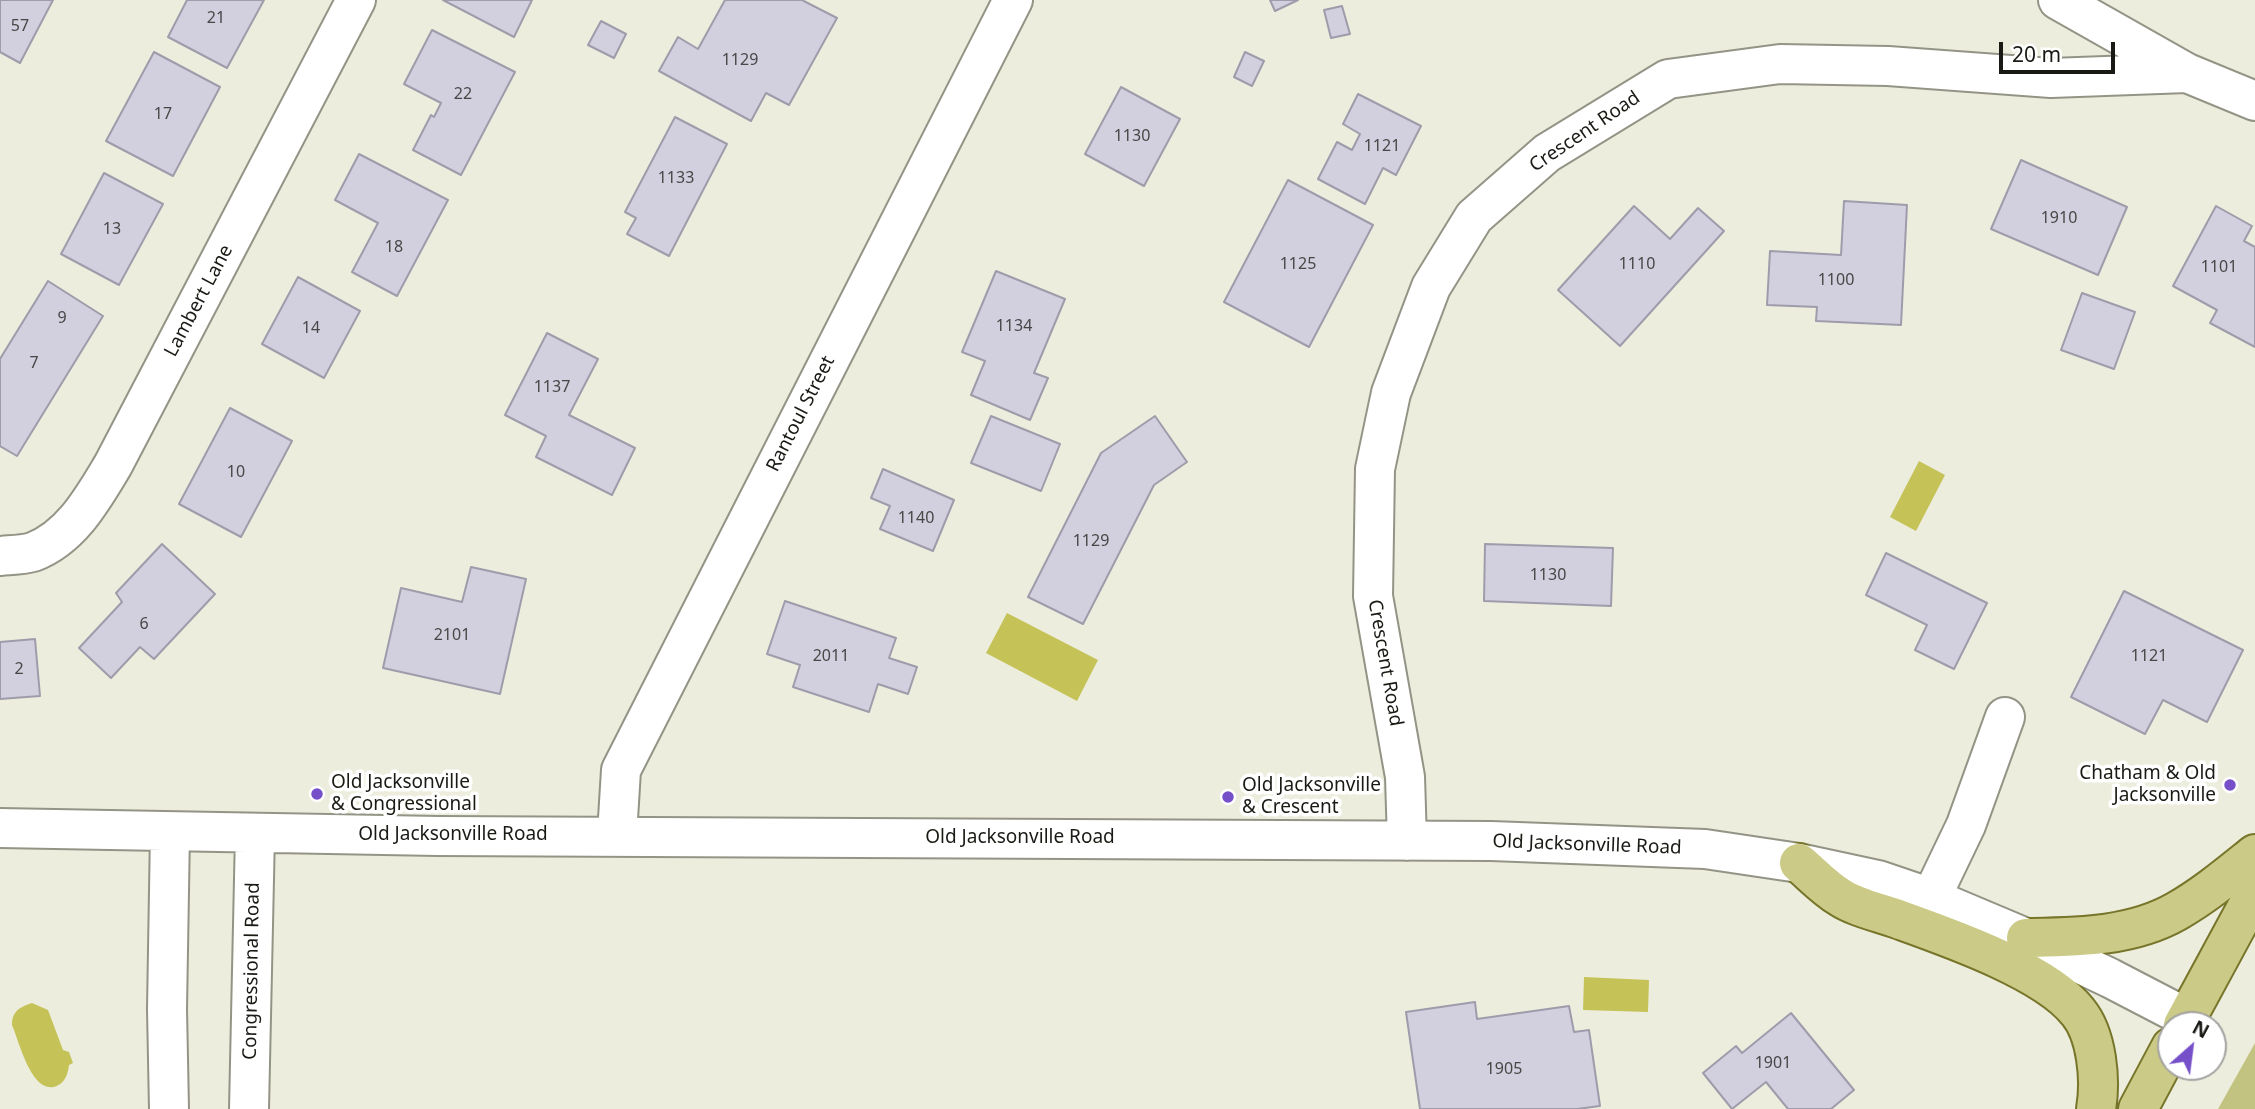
<!DOCTYPE html>
<style>
body{margin:0}
#map{position:relative;width:2255px;height:1109px;overflow:hidden;background:#ededde;font-family:"Noto Sans",sans-serif}
canvas{display:block}
.north{position:absolute;left:2157px;top:1011px;width:70px;height:70px;box-sizing:border-box;background:#fff;border:2px solid #a3a3a1;border-radius:50%;rotate:28deg;font-size:19px;font-weight:700;line-height:28px;text-align:center;color:#1a1a15}
.north::after{content:'';display:block;margin:auto;width:24px;height:32px;background:#7550c9;clip-path:polygon(50% 0,100% 100%,50% 72%,0 100%)}
.scale{position:absolute;left:1999px;top:42px;width:116px;height:32px;box-sizing:border-box;border:4px solid #1a1a15;border-top:0;padding-left:9px;font-size:21px;line-height:24px;white-space:nowrap;color:#1a1a15;-webkit-text-stroke:5px #fff;paint-order:stroke}
</style>
<div id="map">
<canvas width="2255" height="1109"></canvas>
<div class="north">N</div>
<div class="scale">20 m</div>
</div>
<script>
const g = document.querySelector('canvas').getContext('2d');
g.lineJoin = 'round';
function paint(path, color) { g.fillStyle = color; g.fill(path, 'evenodd'); }
function strokePath(path, color, width, dash) { g.strokeStyle = color; g.lineWidth = width; g.lineCap = dash ? 'butt' : 'round'; g.setLineDash(dash || []); g.stroke(path); }
function drawText(font, color, halo, rows, align = 'center') {
  g.font = font + ' "Noto Sans",sans-serif'; g.lineWidth = 7; g.setLineDash([]); g.textBaseline = 'middle'; g.strokeStyle = halo; g.fillStyle = color; for (const [text, x, y, turn = 0] of rows) {
    g.save(); g.translate(x, y); g.rotate((+turn || 0) * Math.PI / 180); g.textAlign = isNaN(turn) ? turn : align; if (halo) g.strokeText(text, 0, 0); g.fillText(text, 0, 0); g.restore();
  }
}
const green = new Path2D(`
 M2255 1043V1109H2218Z`);
const water = new Path2D(`
 M1919 461 1945 475 1916 531 1890 517Z
 M1007 613 1098 660 1077 701 986 653Z
 M1584 977 1649 980 1648 1012 1583 1010Z
 M32 1003 48 1010 63 1050 69 1052 73 1063 69 1065C68 1074 65 1084 54 1087 31 1092 19 1041 12 1025 12 1011 20 1007 32 1003Z`);
const building = new Path2D(`
 M0 0H53L20 63 0 52Z
 M187 0H264L227 68 168 37Z
 M443 0H532L514 37Z
 M725 0H802L837 18 789 105 766 93 751 121 659 71 678 37 698 49Z
 M1270 0H1298L1275 11Z
 M1342 6 1350 34 1331 38 1324 10Z
 M601 21 626 34 614 58 588 45Z
 M432 30 515 72 461 175 413 150 431 115 434 117 441 103 404 84Z
 M154 52 220 87 173 176 106 141Z
 M1245 52 1264 61 1252 86 1234 77Z
 M1121 87 1180 119 1144 186 1085 154Z
 M1358 94 1421 126 1396 175 1383 168 1365 204 1318 179 1337 142 1352 150 1360 134 1343 124Z
 M675 117 727 144 669 256 627 234 636 218 625 212Z
 M359 154 448 200 397 296 352 272 378 223 335 200Z
 M2021 160 2127 207 2098 275 1991 229Z
 M104 173 163 204 119 285 61 254Z
 M1288 180 1373 225 1309 347 1224 302Z
 M1844 201 1907 205 1901 325 1816 321 1817 307 1767 305 1770 251 1841 255Z
 M1634 206 1670 239 1698 208 1724 231 1620 346 1558 290Z
 M2216 206 2252 226 2244 241 2255 247V347L2210 323 2217 310 2173 286Z
 M996 271 1065 299 1034 373 1048 378 1030 420 971 395 985 361 962 352Z
 M298 277 360 311 324 378 262 344Z
 M48 281 103 316 17 456 0 446V359Z
 M2082 293 2135 312 2114 369 2061 350Z
 M547 333 598 359 569 415 635 448 612 495 536 457 546 436 505 415Z
 M230 408 292 441 241 537 179 504Z
 M991 416 1060 444 1041 491 971 463Z
 M1155 416 1187 462 1154 485 1083 624 1028 597 1101 453Z
 M883 469 954 500 933 551 880 529 890 506 871 498Z
 M162 544 215 594 154 659 140 647 111 678 79 648 122 602 116 593Z
 M1485 544 1613 548 1611 606 1484 601Z
 M1886 553 1987 603 1954 669 1915 650 1927 625 1866 595Z
 M471 567 526 579 500 694 383 668 401 588 462 602Z
 M2124 591 2243 650 2207 722 2163 700 2145 734 2071 697Z
 M785 601 896 638 889 658 917 667 908 694 878 684 869 712 793 687 800 665 767 654Z
 M35 639 40 696 0 699V642Z
 M1475 1002 1477 1019 1569 1006 1574 1032 1589 1030 1600 1106 1577 1109H1420L1406 1012Z
 M1791 1013 1854 1090 1831 1109H1788L1766 1082 1732 1109 1703 1073 1736 1046 1742 1053Z`);
const minor = new Path2D(`
 M2058 0 2187 73 2255 101
 M0 556C10 555 23 555 33 552 72 537 93 498 113 465L356 0
 M0 828 438 836 1491 841 1705 849 1799 863 1878 880 1931 898 2026 938 2110 978 2187 1018
 M617 835 621 770 1013 0
 M1407 841 1405 777 1373 596 1375 469 1391 393 1431 287 1474 217 1547 153 1668 79 1780 64 1888 66 2051 78 2187 73
 M1931 898 1966 825 2005 717
 M169 1109 167 1009 170 832
 M249 1109 255 833`);
const major = new Path2D(`
 M1799 863C1812 874 1825 888 1840 897 1855 907 1878 912 1895 918 1945 936 2045 970 2078 1012 2097 1035 2101 1080 2096 1109
 M2026 938C2077 937 2132 937 2177 911 2205 895 2230 874 2255 854
 M2183 1025 2255 892
 M2138 1109 2171 1047`);
const markers = [
 [2230,785,7,"#7550c9"],
 [317,794,7,"#7550c9"],
 [1228,797,7,"#7550c9"]
];
const numberNames = [
 ["21",216,18],
 ["57",20,26],
 ["1129",740,60],
 ["22",463,94],
 ["17",163,114],
 ["1130",1132,136],
 ["1121",1382,146],
 ["1133",676,178],
 ["1910",2059,218],
 ["13",112,229],
 ["18",394,247],
 ["1125",1298,264],
 ["1110",1637,264],
 ["1101",2219,267],
 ["1100",1836,280],
 ["9",62,318],
 ["1134",1014,326],
 ["14",311,328],
 ["7",34,363],
 ["1137",552,387],
 ["10",236,472],
 ["1140",916,518],
 ["1129",1091,541],
 ["1130",1548,575],
 ["6",144,624],
 ["2101",452,635],
 ["2011",831,656],
 ["1121",2149,656],
 ["2",19,669],
 ["1901",1773,1063],
 ["1905",1504,1069]
];
const streetNames = [
 ["Crescent Road",1585,132,-34],
 ["Lambert Lane",199,301,-62],
 ["Rantoul Street",801,414,-63],
 ["Crescent Road",1385,663,80],
 ["Old Jacksonville Road",453,835],
 ["Old Jacksonville Road",1020,838],
 ["Old Jacksonville Road",1587,845,2],
 ["Congressional Road",252,971,-89]
];
const poiNames = [
 ["Chatham & Old",2216,774,"right"],
 ["Jacksonville",2216,796,"right"],
 ["Old Jacksonville",331,783],
 ["& Congressional",331,805],
 ["Old Jacksonville",1242,786],
 ["& Crescent",1242,808]
];
paint(green, '#c3c381');
paint(water, '#c5c358');
paint(building, '#d2cfde');
strokePath(building, '#9e9caa', 2);
strokePath(minor, '#949486', 42);
strokePath(major, '#77752a', 42);
strokePath(minor, '#fff', 38);
strokePath(major, '#cbca86', 38);
for (const [x, y, r, color] of markers) { const dot = new Path2D(); dot.arc(x, y, r, 0, 2 * Math.PI); g.fillStyle = color; g.fill(dot); strokePath(dot, '#fff', 2.5); }
drawText('16px', '#484747', null, numberNames);
drawText('19px', '#1a1a15', '#fff', streetNames);
drawText('19px', '#1a1a15', '#fff', poiNames, 'left');
</script>
